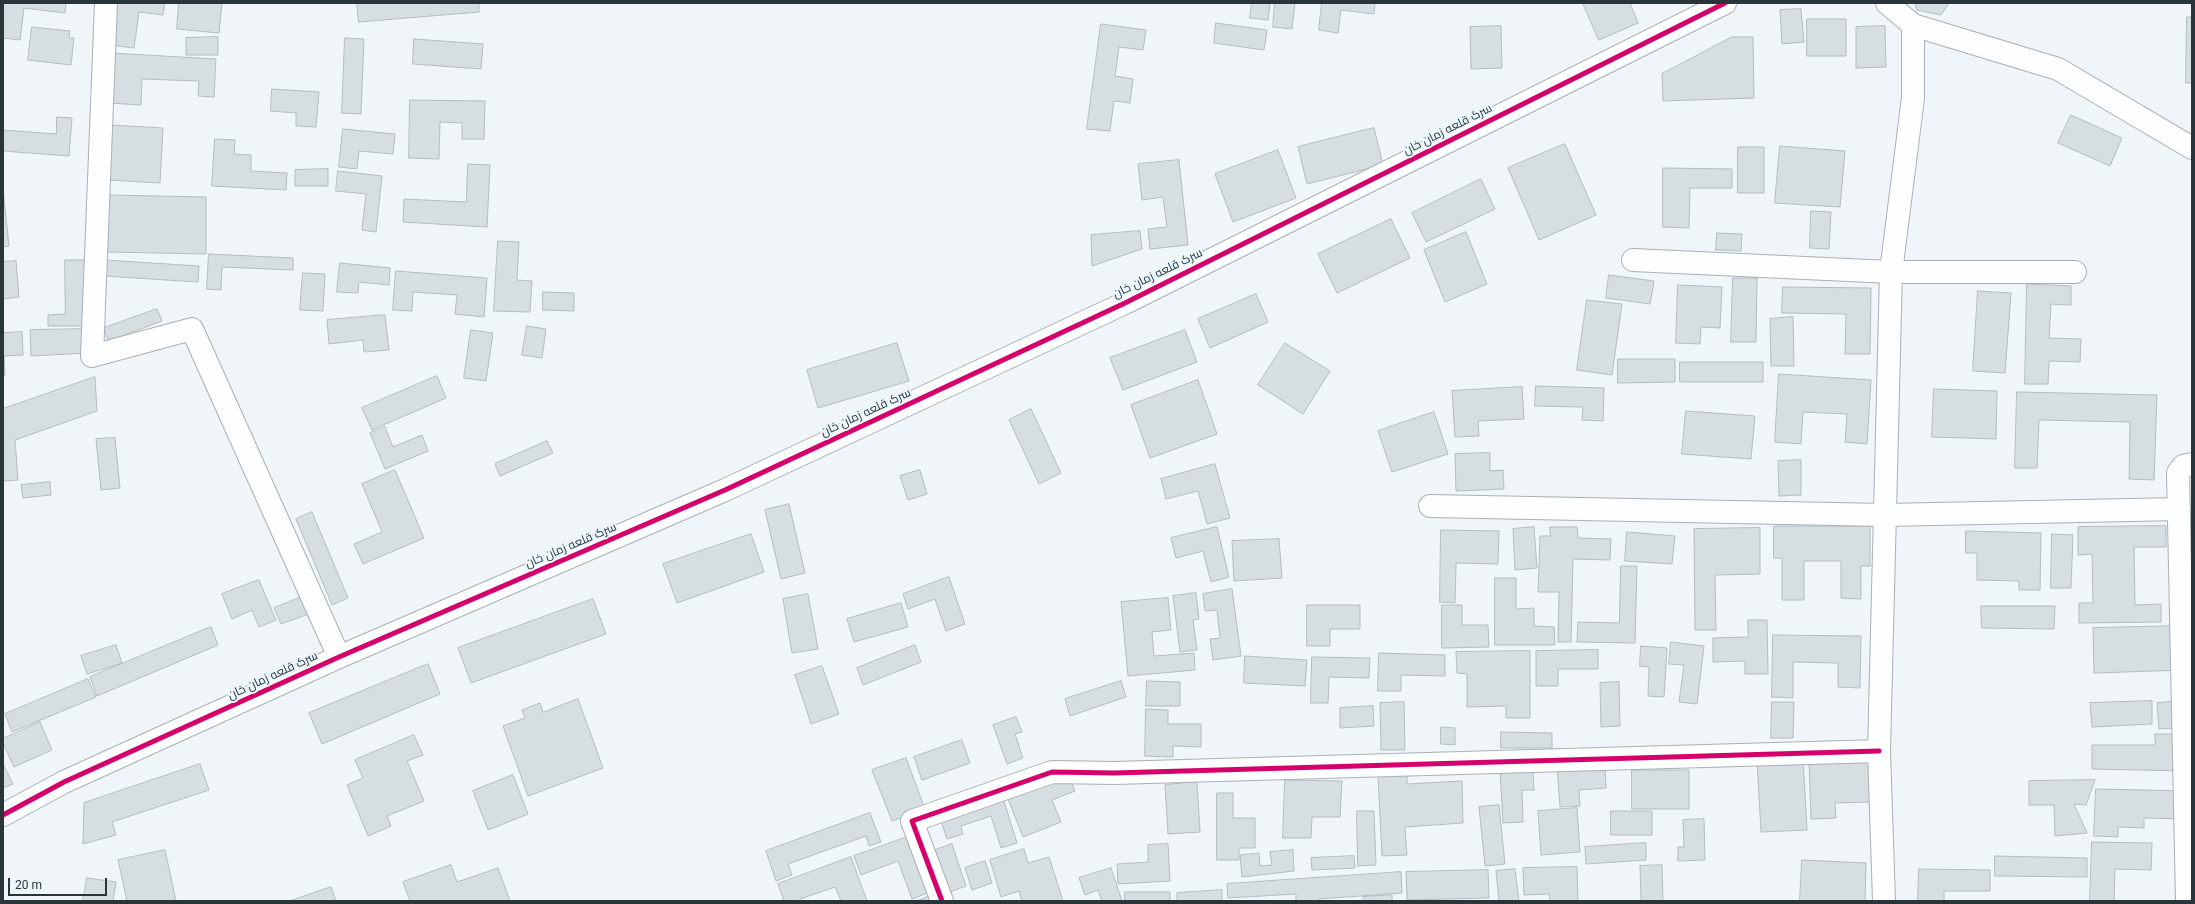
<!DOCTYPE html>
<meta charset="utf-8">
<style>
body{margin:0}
#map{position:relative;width:2195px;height:904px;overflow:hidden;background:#eff5f8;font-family:Roboto,sans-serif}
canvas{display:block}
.frame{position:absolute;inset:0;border:4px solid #2a353a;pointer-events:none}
.scale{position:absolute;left:8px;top:878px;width:99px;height:18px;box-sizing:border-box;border:2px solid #2a353a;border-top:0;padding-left:5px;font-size:12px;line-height:14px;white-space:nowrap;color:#2a353a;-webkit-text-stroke:3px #ebf6fc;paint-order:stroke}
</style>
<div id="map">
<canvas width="2195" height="904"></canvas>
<div class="frame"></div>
<div class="scale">20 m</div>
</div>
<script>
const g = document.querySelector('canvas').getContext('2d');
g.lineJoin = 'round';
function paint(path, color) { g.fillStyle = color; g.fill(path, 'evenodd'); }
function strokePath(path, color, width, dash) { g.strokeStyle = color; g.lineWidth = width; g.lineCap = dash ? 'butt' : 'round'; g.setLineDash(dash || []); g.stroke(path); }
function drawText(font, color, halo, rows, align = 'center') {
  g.font = font + ' Roboto,Cairo,sans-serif'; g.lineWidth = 4; g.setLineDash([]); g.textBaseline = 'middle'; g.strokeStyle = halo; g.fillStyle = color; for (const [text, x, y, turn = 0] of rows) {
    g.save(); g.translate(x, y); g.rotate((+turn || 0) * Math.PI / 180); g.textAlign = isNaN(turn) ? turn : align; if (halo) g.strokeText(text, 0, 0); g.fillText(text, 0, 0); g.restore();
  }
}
const building = new Path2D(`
 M3 3H66L65 13 24 8 20 40 3 38Z
 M116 3H165L163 15 139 12 134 48 110 45Z
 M179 3H222L219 33 177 29Z
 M357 3H479V12L359 22Z
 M1252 3H1270L1268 20 1250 18Z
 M1275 3H1295L1292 29 1273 27Z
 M1322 3H1375L1374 14 1341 10 1338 33 1319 30Z
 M1583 3H1630L1638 23 1599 40Z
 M1915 3H1949L1941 15 1917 10Z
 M1801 9 1804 42 1782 44 1780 10Z
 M2187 17H2192V83H2186Z
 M1807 19H1846V56H1807Z
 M1216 23 1267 30 1264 50 1214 43Z
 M1101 24 1146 30 1143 50 1119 47 1115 76 1133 79 1130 103 1114 101 1110 131 1087 129Z
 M1501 26 1502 68 1471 69 1470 27Z
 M1885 26 1886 67 1856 68V27Z
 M32 27 70 31 69 38H74L71 65 28 60Z
 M218 37V55H186V38Z
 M1732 37H1753L1754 98 1663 101 1662 74Z
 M345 38 364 39 361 114 342 113Z
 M414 39 483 44 481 69 413 64Z
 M111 53 216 59 214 97 198 96 199 81 142 79 141 105 109 103Z
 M272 89 319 92 316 127 296 126V113L271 111Z
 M410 100 485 101 484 139H462V123L440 122 439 159 409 158Z
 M2071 115 2122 138 2110 166 2058 143Z
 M57 117 72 118 69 156 3 151V130L56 134Z
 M111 125 163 128 160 183 108 180Z
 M1374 128 1383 165 1307 184 1298 147Z
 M343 129 395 134 393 154 359 151 357 169 339 167Z
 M215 139 235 140 234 154 251 155V171L287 173 286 190 212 186Z
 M1565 144 1596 215 1539 240 1508 168Z
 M1780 146 1845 151 1840 207 1775 203Z
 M1738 147H1764V193H1738Z
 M1278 150 1296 198 1233 222 1215 174Z
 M1179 160 1188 245 1150 249 1148 229 1167 227 1163 197 1142 200 1138 164Z
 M468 164 490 165 487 227 403 222 404 199 466 202Z
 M1663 168 1732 169V188H1690L1689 228 1663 227Z
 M328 169V186H295V170Z
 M338 171 382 176 376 232 362 230 366 194 336 191Z
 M1481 179 1495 209 1426 242 1412 213Z
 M3 189 9 246 3 247Z
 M109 195 206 197V254L108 252Z
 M1811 211 1831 212 1829 249 1810 248Z
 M1391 219 1410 258 1337 293 1318 254Z
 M1140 231 1142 249 1092 266 1091 235Z
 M1466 232 1487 284 1445 302 1424 250Z
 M1717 233 1742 234 1741 251 1716 250Z
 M498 241 519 242 517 280 532 281 530 312 494 311Z
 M209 254 293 258V270L222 267 221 290 207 289Z
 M65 260H85L86 326H48V315L65 314Z
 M105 260 199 266 198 282 104 276Z
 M16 261 19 297 3 299V262Z
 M340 263 390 268 389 285 359 282 358 293 337 292Z
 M396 271 487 278 484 317 455 314 457 295 413 292 412 311 393 310Z
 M303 273 325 274 323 311 300 310Z
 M1609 275 1654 281 1650 304 1606 298Z
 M1733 278H1757L1756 342H1731Z
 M2027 284 2071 286V305L2051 304 2049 338 2081 339 2080 362 2049 361 2048 384H2025Z
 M1678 285 1722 287 1720 328 1701 327 1700 344 1676 343Z
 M1783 287 1871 288 1870 354H1845L1846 314 1782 313Z
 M1978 291 2011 293 2005 373 1973 371Z
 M543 292 574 293V311L543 310Z
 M1256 294 1268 322 1210 348 1198 319Z
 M1587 300 1622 304 1612 375 1577 370Z
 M157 309 162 321 108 341 104 328Z
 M385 315 389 350 364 352 363 340 329 344 327 320Z
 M1793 317 1794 366H1771L1770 319Z
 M527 326 546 329 542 358 522 355Z
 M86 329 87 353 31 356 30 330Z
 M471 330 493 333 486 381 464 378Z
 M1185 330 1197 362 1123 390 1110 358Z
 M22 332 23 355 4 356 5 376H3V333Z
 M897 343 909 381 818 408 807 370Z
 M1285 343 1330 371 1303 414 1258 385Z
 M1618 359H1675V382L1618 383Z
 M1680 362H1763V382H1680Z
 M1779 374 1871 380 1867 444 1845 442 1847 414 1803 412 1801 444 1775 442Z
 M437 376 446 398 372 430 362 408Z
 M95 377 97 411 15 440 18 480 3 481V409Z
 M1198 380 1217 434 1150 458 1131 405Z
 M1536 386 1604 388 1603 421 1582 420 1583 407 1535 406Z
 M1522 387 1524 419 1478 421 1479 436 1455 437 1452 391Z
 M1934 389 1997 391 1996 439 1932 437Z
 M2017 392 2157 395 2154 480 2129 479 2130 422 2039 420 2037 468H2015Z
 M1031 409 1061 473 1039 484 1009 420Z
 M1686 411 1755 416 1751 459 1682 454Z
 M1434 412 1448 454 1392 472 1378 431Z
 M385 427 393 447 422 435 428 451 385 469 370 433Z
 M115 438 120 488 101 490 96 439Z
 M547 441 553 453 500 476 495 464Z
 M1490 453V471L1503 470 1504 489 1456 491 1455 454Z
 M1801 460V495L1779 496 1778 461Z
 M1215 464 1230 518 1207 524 1198 491 1166 499 1161 479Z
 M395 470 424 538 363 564 354 544 382 532 362 484Z
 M920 470 927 494 908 500 900 476Z
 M50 482 51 495 23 498 21 485Z
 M789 504 805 573 781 579 765 510Z
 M312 512 348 598 332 605 296 519Z
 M1774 526H1870V566H1861V599L1841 598V561H1804V600H1782V558H1774Z
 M2166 526V547H2134L2135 605 2161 604V622L2079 623V603H2093L2092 554 2078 555V527Z
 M1217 527 1229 577 1211 582 1203 551 1176 558 1171 538Z
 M1534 527 1537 568 1515 570 1513 529Z
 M1550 527H1577L1578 538 1611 539 1610 560 1573 559 1571 642H1558L1559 592H1538L1540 536H1550Z
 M1760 528V574L1715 575 1716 630H1695L1694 529Z
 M1441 530 1499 531 1498 564 1456 563 1455 603 1440 602Z
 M1966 531 2041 533 2040 590H2019V581L1977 580V553H1966Z
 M1627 532 1675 536 1672 564 1625 561Z
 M751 534 764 572 677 603 663 564Z
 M2052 534 2073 535 2071 588H2051Z
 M1279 539 1282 578 1234 581 1232 541Z
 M1621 566H1637L1635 643 1577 642 1578 622 1619 623Z
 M949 577 965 624 946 631 935 599 908 609 903 594Z
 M1495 578H1516V609L1534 608V626L1554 627 1555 645H1495Z
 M259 580 276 620 259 627 252 610 232 619 222 594Z
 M1232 589 1241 656 1213 660 1210 639 1220 638 1217 610 1205 611 1203 594Z
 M1196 593 1199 619 1193 620 1197 650 1180 652 1173 596Z
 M808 594 818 649 792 653 783 599Z
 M307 595 314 612 281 624 274 608Z
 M1168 598 1171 630 1152 632 1154 656 1194 653 1195 670 1128 676 1121 602Z
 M593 599 606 634 471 683 458 648Z
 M901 603 908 627 854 642 847 619Z
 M1307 605H1360V629H1330V646H1307Z
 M1442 605H1462V625H1488L1489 647 1442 648Z
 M1981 606H2055L2054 629 1982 628Z
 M1748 620H1767L1768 674H1745V661L1713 662V638L1748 637Z
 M2184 626 2185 670 2094 673 2093 628Z
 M211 627 218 645 97 696 90 677Z
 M1773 635 1861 636 1860 688 1838 687V663L1793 662V698L1772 697Z
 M1671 642 1704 646 1697 704 1679 702 1684 665 1669 664Z
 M116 645 122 663 87 674 81 656Z
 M915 645 921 662 863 685 857 668Z
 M1641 646 1667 648 1664 697 1648 696 1649 667 1640 666Z
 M1598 650V669H1558V686H1536V651Z
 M1530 651V718H1506V706L1467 707V674L1457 673 1456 652Z
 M1379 653 1445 655V676L1401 675V691H1378Z
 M1245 656 1307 660 1305 686 1244 683Z
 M1312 657 1370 658 1369 678 1329 677 1328 703H1311Z
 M428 664 440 694 322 744 309 713Z
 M822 666 839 714 811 724 795 675Z
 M88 679 96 697 12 732 5 714Z
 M1121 681 1126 697 1070 716 1065 699Z
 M1147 681 1180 682V706H1146Z
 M1619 682 1620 726 1601 727 1600 683Z
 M578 699 603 768 528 796 503 726 525 718 522 710 540 703 543 712Z
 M2152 701V724L2092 727 2090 703Z
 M2186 701 2187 727 2159 729 2157 703Z
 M1404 702 1405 750H1381L1380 703Z
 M1772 702H1794L1793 738H1771Z
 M1373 706 1374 726 1340 728V708Z
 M1146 709 1168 710V724H1201V747L1173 746V757L1145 756Z
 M1016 717 1022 732 1015 734 1023 758 1007 764 993 725Z
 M40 722 52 750 14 767 3 743V739Z
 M1441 727 1455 728V745L1441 744Z
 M1501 732 1552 733V748H1501Z
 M2155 734H2186V771L2092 769V745H2155Z
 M414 735 423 755 407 761 424 801 387 816 391 826 368 836 347 785 363 778 355 760Z
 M962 740 970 763 922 780 914 757Z
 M1803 757 1807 830 1761 832 1757 759Z
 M1869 757 1870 802 1835 803 1836 818 1811 819 1809 759Z
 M906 758 925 809 892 821 872 770Z
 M3 764 13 784 3 788Z
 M200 764 209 790 112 822 116 835 83 844 84 803Z
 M1605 764 1606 788 1579 790 1580 806 1560 807 1557 767Z
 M1533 770 1534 790H1522L1523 822 1503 823 1500 771Z
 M1632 770H1689V809H1632Z
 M1407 774V784L1462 781 1463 823 1405 827 1407 855 1382 856 1378 776Z
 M513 775 528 814 488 830 473 791Z
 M1069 775 1075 791 1052 800 1061 822 1023 837 1008 799Z
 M1285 780 1342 781 1340 817H1312L1311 838H1283Z
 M2095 780 2086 805 2074 804 2087 833 2055 836 2054 805H2029V781Z
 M1197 782 1200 832 1168 834 1165 785Z
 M2096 789 2188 791 2187 819 2144 818V828L2118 827V837L2094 836Z
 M1217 793H1233V818H1255V848H1239V860H1217Z
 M1003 798 1017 843 1001 848 991 816 961 826 963 834 947 839 940 818Z
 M1499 805 1505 864 1485 866 1479 807Z
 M1577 808 1580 852 1541 855 1538 811Z
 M1357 811H1374L1376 865 1358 866Z
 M1611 811H1652V835H1611Z
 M870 813 881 842 869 846 866 836 788 864 792 875 776 881 766 851Z
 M1704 819 1705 860 1678 861V847H1684L1683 820Z
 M910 836 930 892 912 899 898 861 861 875 854 856Z
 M2092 842 2152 843 2151 870 2115 869 2114 901H2090Z
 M1646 843V860L1586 864 1585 847Z
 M952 844 966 886 947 893 932 851Z
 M1168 844 1170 881 1118 884 1117 864 1148 862V845Z
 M1024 849 1028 863 1049 857 1063 901H1022L1019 891 1001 897 990 860Z
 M165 850 176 901H127L118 860Z
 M1293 850 1294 871 1242 877 1240 855 1259 853 1260 866 1272 865 1270 852Z
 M1354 856 1355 868 1312 870 1311 858Z
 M1995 856 2087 858V877L1995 876Z
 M851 857 867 901H841L835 887 800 899 801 901H784L778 884Z
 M1802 860 1866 863 1865 901H1800Z
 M985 861 992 883 972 890 965 868Z
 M451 865 457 882 498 868 510 901H410L403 882Z
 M1662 865 1663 901H1641L1640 866Z
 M1577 867 1578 901H1550L1549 894 1524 895 1523 868Z
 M1111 868 1122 901H1102L1098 890 1085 895 1079 878Z
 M1515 869 1519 901H1499L1496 871Z
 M1919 869 1990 870V891H1944V901H1918Z
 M1488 870 1489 898 1407 900 1406 872Z
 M1401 872 1402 893 1319 899V901H1296V894L1228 898 1227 884Z
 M87 878 116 882 113 901H83Z
 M331 887 336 901H290Z
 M1222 890V901H1177V893Z
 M1125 892H1170V901H1125Z
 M1392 895V901H1363V897Z
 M930 896 932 901H917Z`);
const minor = new Path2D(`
 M106 3 92 356 192 329 339 657
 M1887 3 1913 25 2058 69 2192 148
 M1633 260 1891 272H2075
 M1430 506 1885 515 2179 509
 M3 815 64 782 339 657 725 490 1125 303 1725 3
 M942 901 912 821 1052 772 1114 773 1879 751
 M1884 901 1879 751 1891 272 1913 98V25
 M2187 901 2178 473 2183 466 2192 464`);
const cycleway = new Path2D(`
 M3 815 64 782 339 657 725 490 1125 303 1725 3
 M942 901 912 821 1052 772 1114 773 1879 751`);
const streetNames = [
 ["سرک قلعه زمان خان",1448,130,-27],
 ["سرک قلعه زمان خان",1158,274,-26],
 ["سرک قلعه زمان خان",866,413,-25],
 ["سرک قلعه زمان خان",571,546,-23],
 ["سرک قلعه زمان خان",273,676,-25]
];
paint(building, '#d6dee2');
strokePath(building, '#b4bcc0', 1);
strokePath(minor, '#a9b1b4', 24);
strokePath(minor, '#fdfefe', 22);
strokePath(cycleway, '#d6006c', 5);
drawText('12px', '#2a353a', '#ebf6fc', streetNames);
</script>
